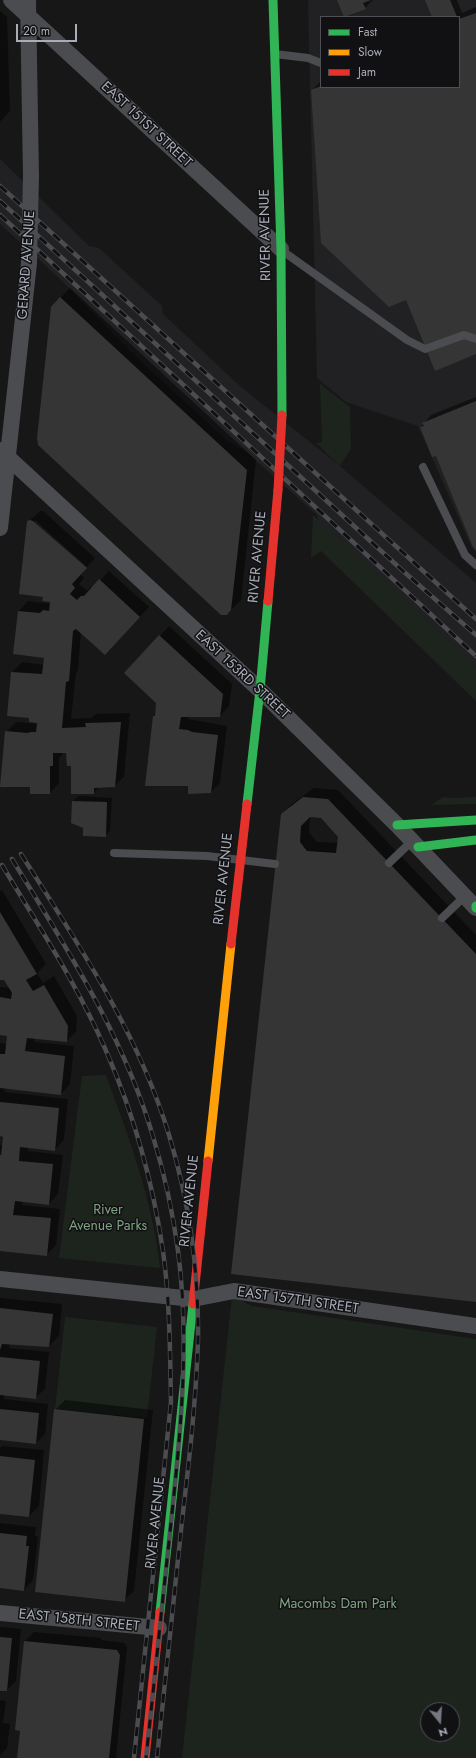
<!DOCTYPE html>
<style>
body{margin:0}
#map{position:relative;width:476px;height:1758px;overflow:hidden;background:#171717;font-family:Jost,sans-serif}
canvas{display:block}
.legend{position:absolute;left:320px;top:16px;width:140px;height:72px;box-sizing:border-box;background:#111113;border:1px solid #4d4f55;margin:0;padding:5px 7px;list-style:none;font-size:12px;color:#a8adb8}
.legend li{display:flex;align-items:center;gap:8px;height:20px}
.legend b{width:20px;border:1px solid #4d4f55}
.north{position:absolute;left:420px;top:1702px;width:40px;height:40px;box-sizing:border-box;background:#111113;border:1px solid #4d4f55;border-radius:50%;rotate:162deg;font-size:11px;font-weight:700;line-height:16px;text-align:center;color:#a8adb8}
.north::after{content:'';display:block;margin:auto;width:14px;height:18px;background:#757880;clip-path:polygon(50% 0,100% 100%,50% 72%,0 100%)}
.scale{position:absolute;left:16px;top:24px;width:61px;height:18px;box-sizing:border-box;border:2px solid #a8adb8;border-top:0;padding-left:5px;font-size:12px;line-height:14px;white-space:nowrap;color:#a8adb8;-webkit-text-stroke:3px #111113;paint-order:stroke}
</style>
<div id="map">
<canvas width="476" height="1758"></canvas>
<ul class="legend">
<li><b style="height:5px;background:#30b455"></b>Fast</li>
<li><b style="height:5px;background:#ff9f0a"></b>Slow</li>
<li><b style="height:5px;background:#e5322d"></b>Jam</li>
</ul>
<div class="north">N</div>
<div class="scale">20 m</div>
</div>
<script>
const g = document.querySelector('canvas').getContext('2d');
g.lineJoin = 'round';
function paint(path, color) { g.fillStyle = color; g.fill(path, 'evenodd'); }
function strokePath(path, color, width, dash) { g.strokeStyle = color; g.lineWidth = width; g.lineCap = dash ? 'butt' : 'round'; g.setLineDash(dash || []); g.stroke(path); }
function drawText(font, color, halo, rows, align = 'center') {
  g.font = font + ' Jost,sans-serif'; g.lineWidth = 3; g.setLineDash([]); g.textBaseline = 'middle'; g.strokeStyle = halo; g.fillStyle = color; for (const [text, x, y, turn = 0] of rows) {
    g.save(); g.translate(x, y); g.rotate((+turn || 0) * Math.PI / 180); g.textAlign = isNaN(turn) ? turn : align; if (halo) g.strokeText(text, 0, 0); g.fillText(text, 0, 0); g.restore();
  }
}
const built = new Path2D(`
 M308 0H476V552L472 548 418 426 346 402 317 378ZM321 17H459V87H321Z
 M0 159 89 246 99 248 162 306 163 314 241 387 340 466 476 583V665L319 521 317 515 245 451 227 441 131 352 61 280 0 224Z`);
const green = new Path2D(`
 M320 384 350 407 351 449 340 466 316 443 322 442Z
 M313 515 476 665V701L321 551 311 558Z
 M443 797 453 798 476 797V804L431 805Z
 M106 1075C129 1138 153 1201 160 1268L59 1258 82 1076Z
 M232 1296 252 1306 476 1339V1758H182ZM428 1710H452V1734H428Z
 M65 1317 157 1327 147 1418 55 1409Z`);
const shadow = new Path2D(`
 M338 0H373L365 8Z
 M427 0H457L462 13 476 7V353L406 299 312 90 321 81V87H459V17H433Z
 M0 11 7 17 10 111 0 122Z
 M70 288 256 460 241 600 227 614 52 307Z
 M476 397V548L436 455 421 427 431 415Z
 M40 511H43L95 558 87 567 35 520V523L84 578 79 584 87 591 91 587H94L109 571 149 607 114 644 81 632 78 670 76 673 71 719 91 718 96 714 130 713 124 777 114 786H100L94 793 67 752H62V755L59 758V783L50 793 31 786 6 732 16 722 38 724V722L30 717 8 715 12 672 22 662 44 665 45 657 14 653 19 611 28 601 51 604V601L44 596 28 522Z
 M169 626 232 684 229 706 220 716H189L188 719 227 726 220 783 211 792 189 785 154 716 156 714 160 636Z
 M314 788 338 790 476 935V1301L282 814 292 804ZM310 816 321 817 339 837 338 843 317 842 309 832Z
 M79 796 112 798 110 831 105 836 73 822V801Z
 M2 890 46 964 37 973 43 983 54 976 77 1016 76 1032 66 1041 35 1038 34 1042 74 1046 70 1084 61 1094 5 1088 4 1092 68 1099 64 1140 54 1150 28 1147V1151L63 1155 58 1194 49 1204 23 1201 22 1205 60 1209 56 1245 46 1255 0 1250V1145H3L4 1136 0 1135V1043L7 1044 8 1035 0 1034V987L10 988 5 979H0V891Z
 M0 1298 62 1304 59 1336 49 1346 10 1343 9 1348 49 1352 45 1389 35 1398 4 1395V1399L48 1404 45 1434 36 1443 0 1439Z
 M65 1400 153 1410 134 1591 124 1600 55 1410Z
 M2 1446 44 1450 39 1506 29 1516 0 1513V1448Z
 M0 1523 36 1527 35 1536 38 1537 33 1580 24 1590 0 1587Z
 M0 1627 21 1629 16 1681 7 1690H0Z
 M34 1632 101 1638V1640L124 1643 127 1647 116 1758H18L21 1730 25 1641Z
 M0 1700 6 1701 3 1723 10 1724 7 1748 0 1755Z`);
const building = new Path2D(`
 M337 0H371L363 3 366 9 344 17Z
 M425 0H450L457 17H432Z
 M476 13V354L435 371 406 300 389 307 321 243 311 90 321 86 459 87V19Z
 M60 297 247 470 231 610 227 615H221L38 445 37 438 51 307Z
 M476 401V550L473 547 436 456 432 457 420 427 424 426 422 423Z
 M30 520 33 521 87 568 72 584 75 588 70 594 77 600 81 596H84L99 579 140 617 105 655 76 629 73 631 70 669 69 681 66 682 62 728 86 727 85 723 121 722 115 787 94 788V794H71V766H67L66 753H53V766H50V794H30V787H0L5 731 27 733 31 732H36L37 723 29 722V718L7 716 11 672 42 674 44 658 13 654 18 611 40 613 43 610 49 611 50 602 42 601 43 597 19 594 27 521Z
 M159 635 223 694 220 717H181L179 729 188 730 192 732 218 735 211 793 188 794V786H145L153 716H155L156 703 124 673Z
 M303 797 328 799 476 954V1302L231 1274 281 814ZM310 817 321 818 338 837 336 853 307 851 300 842 301 826Z
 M72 801 107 802 106 837 83 836V828L71 823Z
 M0 912 37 974 26 980 33 991 44 985 68 1026 67 1042 27 1038 25 1051 65 1056 61 1095 0 1088V1054H5L7 1036 0 1035V997L11 999 12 993 4 980H0Z
 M0 1102 59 1108 55 1151 20 1147 19 1161 53 1164 49 1205 15 1201 13 1215 51 1218 47 1256 0 1251V1155H1L3 1137 0 1136Z
 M0 1308 53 1314 49 1347 2 1344 0 1350Z
 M0 1357 40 1361 36 1399 0 1395Z
 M0 1409 39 1413 36 1444 0 1440Z
 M54 1409 144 1419 125 1602 35 1592Z
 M0 1456 35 1460 29 1517 0 1514Z
 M0 1533 27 1536 26 1546H29L24 1591 0 1588Z
 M0 1637 12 1638 7 1691H0Z
 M24 1641 117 1650 120 1655 109 1758H17L20 1731 15 1730Z`);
const lane = new Path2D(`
 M275 54 308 58 321 63
 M284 252 407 340 425 349 464 335 476 339
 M423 467 465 555 476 565
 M114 853 207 856 275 864
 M389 863 412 841
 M442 918 465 896`);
const street = new Path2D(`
 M11 0 281 249
 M28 0 31 176
 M0 450 260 690 397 825 476 908
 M0 528 29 263
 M0 1279 193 1299 234 1291 476 1326
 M0 1613 159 1628`);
const fast = new Path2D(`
 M273 0 281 249 282 415
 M247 804 260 690 268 601
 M397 825 476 820
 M418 847 476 840
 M476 906V908
 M160 1612 193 1304`);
const slow = new Path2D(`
 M208 1161 231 944`);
const jam = new Path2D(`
 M268 601 278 490
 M231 944 247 804
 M193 1304 208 1161
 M145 1758 160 1612`);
const rail = new Path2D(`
 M0 186 476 619
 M0 201 403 571 476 635
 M0 215 476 656
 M21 854C78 944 138 1032 169 1135 189 1201 199 1273 198 1341 196 1402 189 1462 182 1521 174 1600 165 1679 157 1758
 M12 859C67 949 125 1038 154 1140 165 1176 173 1214 178 1251 191 1348 179 1446 169 1542 161 1614 154 1686 146 1758
 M2 865C39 927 79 987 107 1053 134 1115 153 1184 163 1251 170 1301 170 1352 171 1402L134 1758`);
const streetBridge = new Path2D(`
 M29 263 31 176`);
const jamBridge = new Path2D(`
 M278 490 282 415`);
const streetNames = [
 ["EAST 151ST STREET",146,125,43],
 ["RIVER AVENUE",266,235,-91],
 ["GERARD AVENUE",27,265,-86],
 ["RIVER AVENUE",258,557,-85],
 ["EAST 153RD STREET",242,675,43],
 ["RIVER AVENUE",224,879,-84],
 ["RIVER AVENUE",190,1201,-84],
 ["EAST 157TH STREET",298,1301,8],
 ["RIVER AVENUE",156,1523,-84],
 ["EAST 158TH STREET",79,1621,6]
];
const parkNames = [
 ["River",108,1211],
 ["Avenue Parks",108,1227],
 ["Macombs Dam Park",338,1605]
];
paint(built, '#212123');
paint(green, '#1d241e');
paint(shadow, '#0007');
paint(building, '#353536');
strokePath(lane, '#4b4c50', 8);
strokePath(street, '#4b4c50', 16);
strokePath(fast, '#30b455', 9);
strokePath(slow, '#ff9f0a', 9);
strokePath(jam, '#e5322d', 9);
strokePath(rail, '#4b4c4f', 4.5);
strokePath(rail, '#111113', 3, [9]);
strokePath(streetBridge, '#4b4c50', 16);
strokePath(jamBridge, '#e5322d', 9);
drawText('14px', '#a8adb8', '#111113', streetNames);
drawText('14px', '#7fa381', '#111113', parkNames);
</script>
